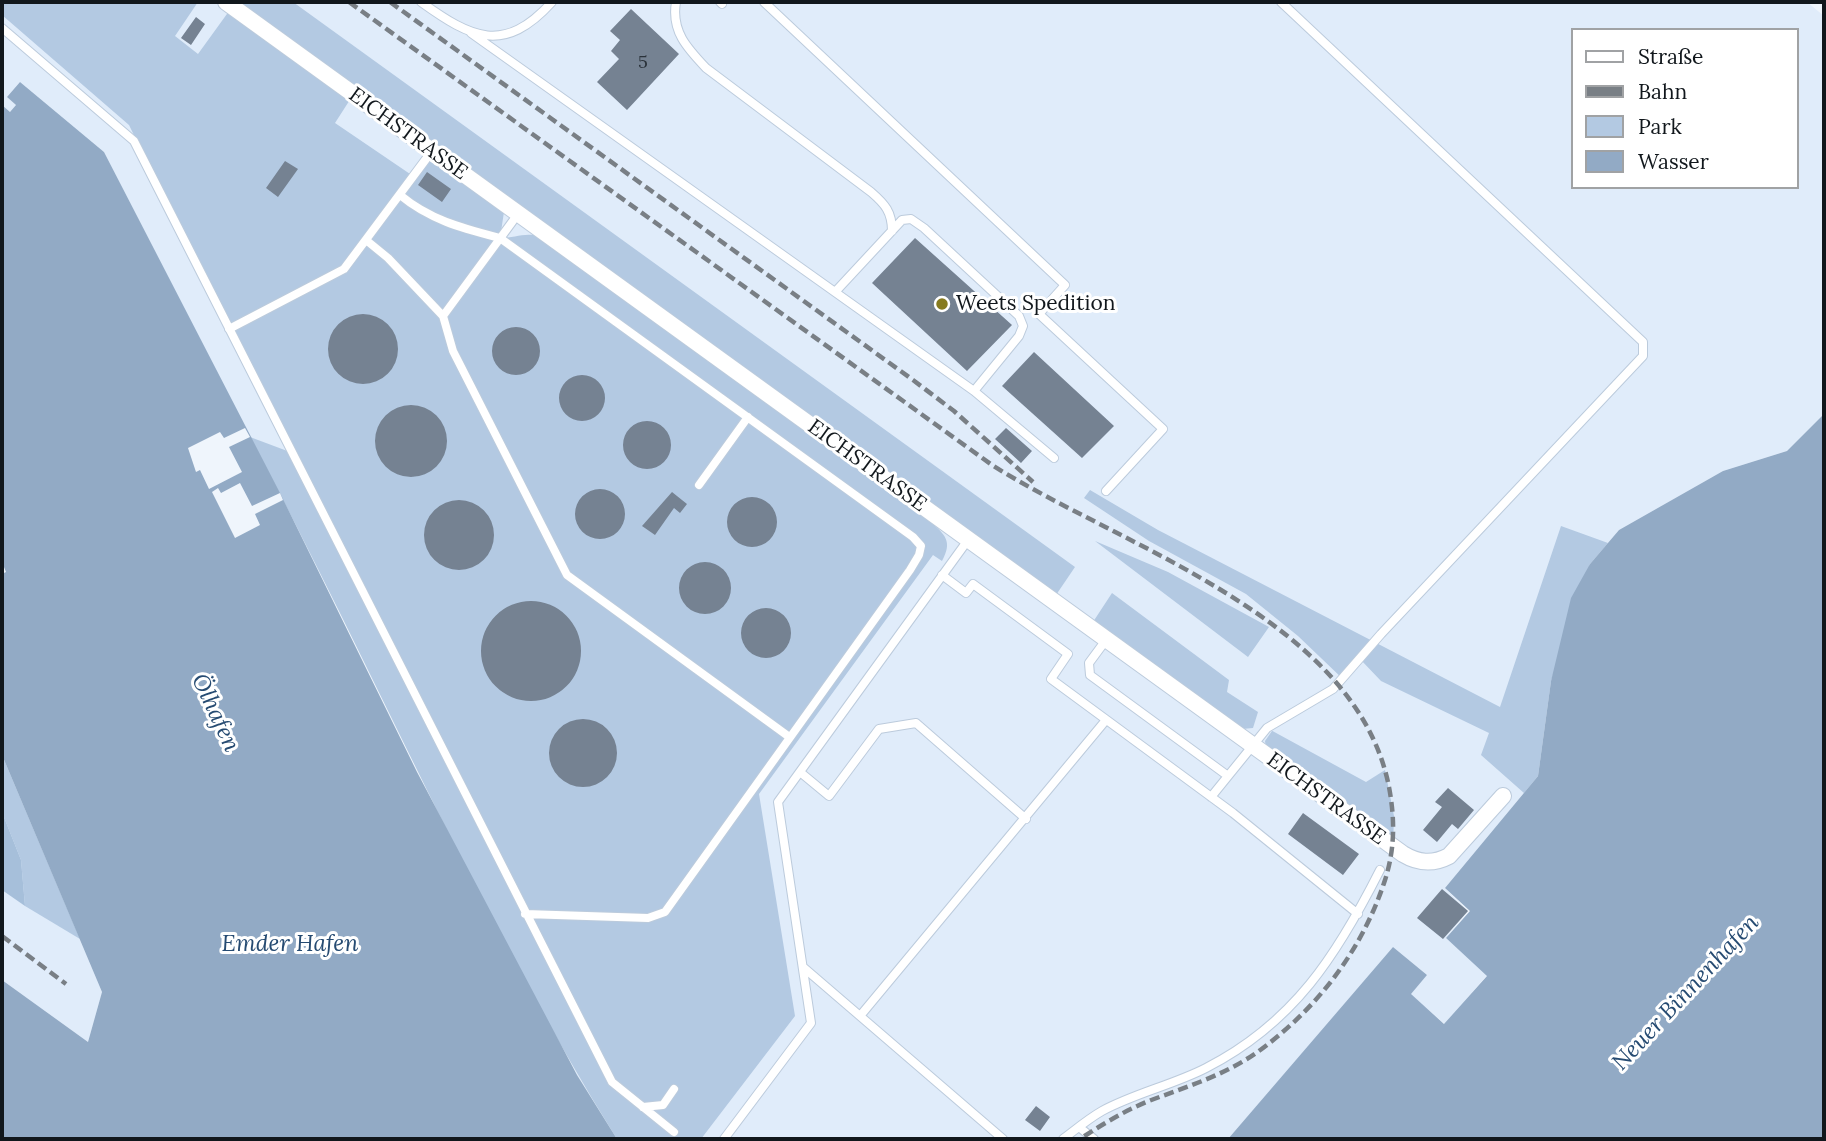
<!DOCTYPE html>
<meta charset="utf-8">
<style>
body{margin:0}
#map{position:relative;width:1826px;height:1141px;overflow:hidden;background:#eff5fc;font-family:Lora,serif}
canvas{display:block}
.frame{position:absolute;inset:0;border:4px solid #11171c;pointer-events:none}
.legend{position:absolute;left:1571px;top:28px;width:228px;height:161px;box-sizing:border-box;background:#fff;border:2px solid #a0a2a4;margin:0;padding:9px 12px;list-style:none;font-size:21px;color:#11171c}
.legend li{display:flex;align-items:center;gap:14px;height:35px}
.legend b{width:35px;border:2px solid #a0a2a4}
</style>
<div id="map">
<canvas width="1826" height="1141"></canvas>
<div class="frame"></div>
<ul class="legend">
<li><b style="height:9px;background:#fff"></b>Straße</li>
<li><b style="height:9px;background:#797f85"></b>Bahn</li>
<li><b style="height:19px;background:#b3c9e2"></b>Park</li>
<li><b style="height:19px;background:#92aac5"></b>Wasser</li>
</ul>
</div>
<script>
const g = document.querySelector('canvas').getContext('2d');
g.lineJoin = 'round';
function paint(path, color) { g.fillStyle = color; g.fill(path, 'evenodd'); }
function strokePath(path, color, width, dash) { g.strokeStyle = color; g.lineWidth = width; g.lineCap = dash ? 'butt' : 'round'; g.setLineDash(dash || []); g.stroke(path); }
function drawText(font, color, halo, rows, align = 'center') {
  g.font = font + ' Lora,serif'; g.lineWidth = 6; g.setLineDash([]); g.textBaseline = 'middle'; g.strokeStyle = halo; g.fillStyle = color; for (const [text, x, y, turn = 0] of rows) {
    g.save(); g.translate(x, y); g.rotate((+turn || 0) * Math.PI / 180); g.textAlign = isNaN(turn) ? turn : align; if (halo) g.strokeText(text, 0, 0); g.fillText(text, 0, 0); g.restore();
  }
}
const built = new Path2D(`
 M2 2H1807L1824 16V414L1787 451 1723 471 1619 530 1590 564 1571 598 1551 681 1538 776 1445 888 1468 911 1446 938 1487 975 1445 1024 1410 994 1427 975 1393 947 1228 1139H617L577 1075 104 152 20 82 7 97 16 105 10 112 2 105ZM1572 30H1796V187H1572Z
 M2 755 102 992 88 1042 2 980Z`);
const green = new Path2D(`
 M2 2H198L175 36 198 54 232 7 226 2H293L1075 567 1056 595 548 225 517 204 504 212 500 238C515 238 524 232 539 236L930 521C945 535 953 541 942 561L933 555 759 794 795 1016 701 1139H617C477 915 374 669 250 437L290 452 129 125 2 15ZM353 95 431 151 413 176 335 123Z
 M1090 490 1158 530 1500 707 1561 526 1608 543 1590 564 1551 681 1538 776 1524 793 1481 755 1489 733 1381 681 1361 660 1344 680 1298 636 1246 594 1149 541 1084 498Z
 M1095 541 1168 572 1269 627 1248 657Z
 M1112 593 1229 680 1227 692 1258 712 1253 728 1242 729 1093 622Z
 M1267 728 1366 782 1385 770 1394 816 1393 847 1266 748 1265 741 1272 731Z
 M2 755 80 939 25 906 21 860 2 812Z`);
const forest = new Path2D(`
 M2 812 21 860 25 906 2 890Z`);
const water = new Path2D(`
 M20 82 104 152 280 493 417 772 577 1075 617 1139H2V980L88 1042 102 992 2 755V574L6 572 2 562V105L10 112 16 105 7 97Z
 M1824 414V1136L1818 1139H1228L1393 947 1427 975 1411 994 1444 1024 1487 976 1446 938 1470 911 1445 888 1538 776 1551 681 1571 598 1590 564 1619 530 1723 471 1787 451Z`);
const pier = new Path2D(`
 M245 428 250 437 229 447 242 472 209 489 200 470 196 472 188 448 220 432 224 438Z
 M240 483 252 506 280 493 283 500 255 514 260 525 235 538 212 492 218 488 221 493Z`);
const building = new Path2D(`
 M631 9 679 54 627 110 597 82 619 59 611 51 620 40 610 31Z
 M196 17 205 24 191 45 181 38Z
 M285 161 298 169 278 197 266 188Z
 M427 172 451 189 442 202 418 185Z
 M915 238 1012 325 967 371 872 283Z
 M328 349a35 35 0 1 1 70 0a35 35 0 1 1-70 0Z
 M492 351a24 24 0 1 1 48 0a24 24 0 1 1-48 0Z
 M1034 352 1114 426 1082 458 1002 386Z
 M559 398a23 23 0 1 1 46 0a23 23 0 1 1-46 0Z
 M375 441a36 36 0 1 1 72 0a36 36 0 1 1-72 0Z
 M623 445a24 24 0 1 1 48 0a24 24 0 1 1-48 0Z
 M1006 428 1032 451 1021 463 995 439Z
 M575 514a25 25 0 1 1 50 0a25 25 0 1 1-50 0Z
 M672 492 687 504 680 513 674 508 655 535 642 526Z
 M727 522a25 25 0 1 1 50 0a25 25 0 1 1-50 0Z
 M424 535a35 35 0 1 1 70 0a35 35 0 1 1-70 0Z
 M679 588a26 26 0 1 1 52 0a26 26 0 1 1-52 0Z
 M481 651a50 50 0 1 1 100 0a50 50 0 1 1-100 0Z
 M741 633a25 25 0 1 1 50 0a25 25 0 1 1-50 0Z
 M549 753a34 34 0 1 1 68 0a34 34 0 1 1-68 0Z
 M1448 788 1474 810 1458 829 1452 824 1437 842 1423 830 1442 807 1435 802Z
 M1303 813 1359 854 1343 875 1288 834Z
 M1442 889 1468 911 1443 939 1417 918Z
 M1036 1106 1050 1117 1040 1131 1025 1120Z`);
const lane = new Path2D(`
 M421 2C471 38 504 55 552 2
 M676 2C671 31 687 48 706 68L871 192C885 204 892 212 892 231
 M720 2 722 4
 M764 2 1065 285 1039 314 1163 429 1106 491
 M2 28 134 141 612 1082 674 1132
 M471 33 974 391 1054 458
 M400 195C430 220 462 228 500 238L913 537 921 546 919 555 910 570 665 912 648 918 525 914
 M366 240 388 258 443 316 518 214
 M836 291 902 220 911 219 924 228 1019 316 1023 326 1019 336 974 391
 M443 316 453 351 567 575 788 736
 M229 329 344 269 432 151
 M699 485 748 417
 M942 575 966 593 973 584 1068 654 1051 679 1233 813 1358 914
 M1106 640 1089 663 1090 675 1228 776
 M800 772 829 796 879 729 916 723 1026 819
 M1211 797 1267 728 1333 689 1381 634 1643 356V342L1281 2
 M803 967 860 1016 1106 720
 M860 1016 1003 1139
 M643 1107 663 1105 674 1089
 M1079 1127 1094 1139
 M724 1139 811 1023 778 802 968 540
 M1063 1139C1075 1130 1088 1119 1102 1111 1135 1093 1173 1085 1206 1068 1294 1023 1337 955 1380 870`);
const street = new Path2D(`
 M226 2 1403 854C1418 863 1432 865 1449 856L1503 796`);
const rail = new Path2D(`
 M349 2 992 465C1121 547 1356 618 1389 787 1395 819 1395 849 1385 880 1363 948 1320 1005 1263 1048 1230 1073 1192 1085 1154 1099 1127 1109 1103 1124 1080 1139
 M390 2 913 380 954 411 1033 482
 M2 936 66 984`);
const markers = [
 [942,304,7,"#867a1f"]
];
const numberNames = [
 ["5",643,63]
];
const streetNames = [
 ["EICHSTRASSE",408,134,36],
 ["EICHSTRASSE",867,466,36],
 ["EICHSTRASSE",1326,799,36]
];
const poiNames = [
 ["Weets Spedition",956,304]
];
const waterNames = [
 ["Ölhafen",215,713,65],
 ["Emder Hafen",290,944],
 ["Neuer Binnenhafen",1686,993,-47]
];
paint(built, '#e0ecfa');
paint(green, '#b3c9e2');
paint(forest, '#a6bfda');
paint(water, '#92aac5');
paint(pier, '#eff5fc');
paint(building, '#758292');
strokePath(lane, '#bccbdc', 10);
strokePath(street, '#bccbdc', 18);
strokePath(lane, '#fff', 8);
strokePath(street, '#fff', 16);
strokePath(rail, '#797f85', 4.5, [10, 5]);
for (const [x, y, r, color] of markers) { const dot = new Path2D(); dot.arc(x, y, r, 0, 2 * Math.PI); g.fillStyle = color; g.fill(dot); strokePath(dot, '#fff', 2.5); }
drawText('18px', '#2a323a', null, numberNames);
drawText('21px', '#11171c', '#fff', streetNames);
drawText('21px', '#11171c', '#fff', poiNames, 'left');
drawText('italic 23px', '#264b72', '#fff', waterNames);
</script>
